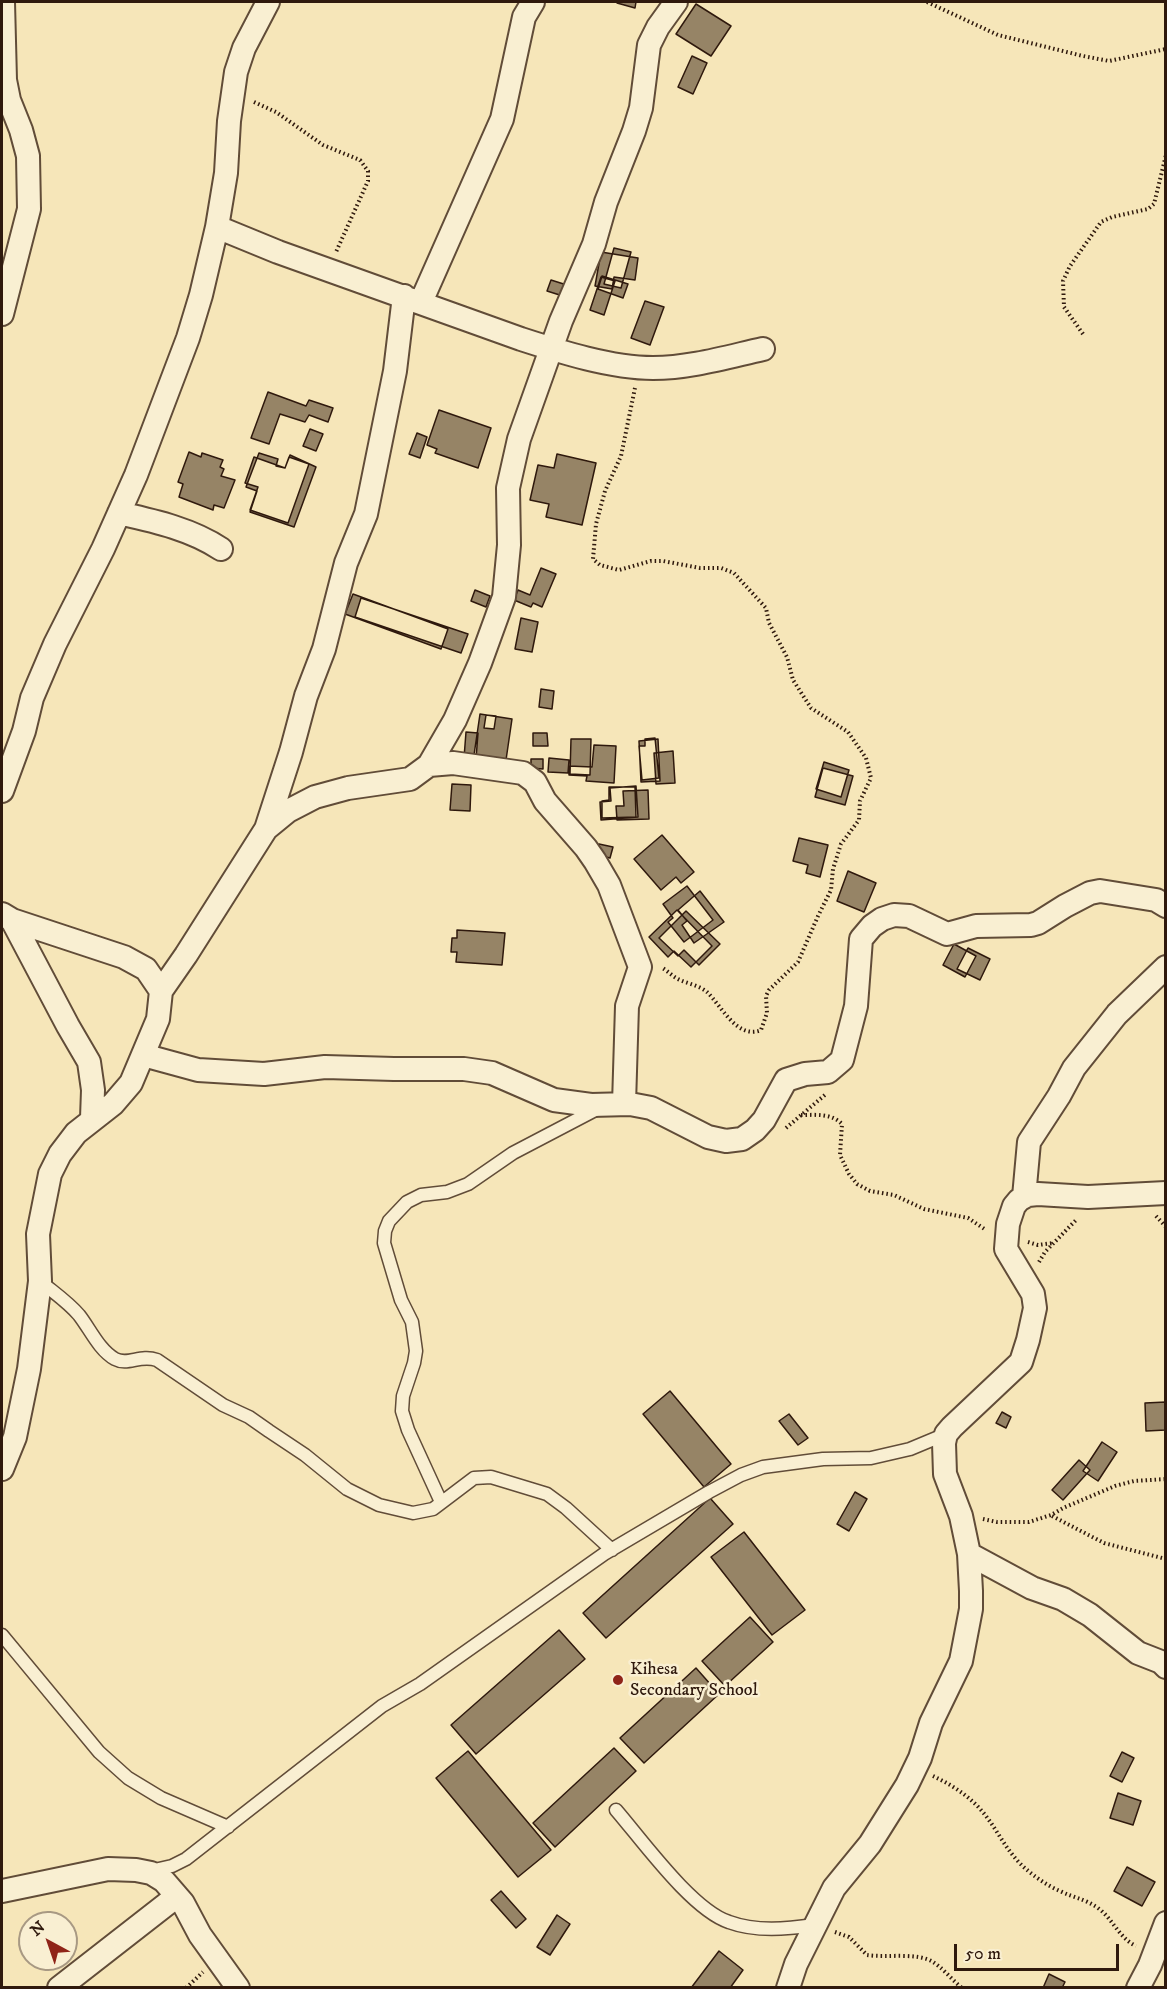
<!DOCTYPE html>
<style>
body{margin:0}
#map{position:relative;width:1167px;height:1989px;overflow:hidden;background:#f6e6b9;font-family:"IM FELL DW Pica",serif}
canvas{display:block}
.frame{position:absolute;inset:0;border:3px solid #2f190d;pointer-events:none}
.north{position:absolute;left:18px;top:1911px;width:60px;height:60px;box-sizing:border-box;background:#f9efd2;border:2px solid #a89983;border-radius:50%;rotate:320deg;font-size:16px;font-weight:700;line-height:24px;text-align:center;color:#2f190d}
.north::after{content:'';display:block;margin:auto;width:21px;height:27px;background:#8f2418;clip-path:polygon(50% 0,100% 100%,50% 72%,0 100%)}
.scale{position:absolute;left:954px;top:1944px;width:165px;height:27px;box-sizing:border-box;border:3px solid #2f190d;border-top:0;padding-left:8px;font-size:18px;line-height:21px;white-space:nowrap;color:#2f190d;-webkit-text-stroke:4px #f9efd2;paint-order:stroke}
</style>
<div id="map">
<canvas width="1167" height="1989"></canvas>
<div class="frame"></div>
<div class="north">N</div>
<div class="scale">50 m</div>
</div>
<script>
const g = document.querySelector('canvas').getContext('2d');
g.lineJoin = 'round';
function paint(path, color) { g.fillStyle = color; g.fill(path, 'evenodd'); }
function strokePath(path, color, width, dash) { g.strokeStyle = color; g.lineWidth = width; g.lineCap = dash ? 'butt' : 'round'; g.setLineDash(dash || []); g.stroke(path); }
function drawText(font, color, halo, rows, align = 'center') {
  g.font = font + ' "IM FELL DW Pica",serif'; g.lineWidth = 5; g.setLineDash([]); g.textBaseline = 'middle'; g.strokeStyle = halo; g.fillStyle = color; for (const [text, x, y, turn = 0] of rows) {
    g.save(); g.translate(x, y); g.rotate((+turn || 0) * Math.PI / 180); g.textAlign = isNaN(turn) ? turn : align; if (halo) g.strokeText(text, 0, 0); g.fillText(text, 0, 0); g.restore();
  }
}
const building = new Path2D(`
 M618 2H636L635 8 617 3Z
 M696 4 731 26 711 56 676 34Z
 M692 56 707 63 693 94 678 87Z
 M614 248 631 252 621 288 604 284Z
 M601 252 638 258 635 280 614 277 612 289 595 286Z
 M602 276 628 284 623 298 598 289Z
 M601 277 615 281 604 315 590 310Z
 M551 280 570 286 566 297 547 291Z
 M645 301 664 307 650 345 631 338Z
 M268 392 306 406 309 400 333 408 328 422 309 415 305 422 280 414 269 444 251 438Z
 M439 410 491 428 478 468 435 453 437 449 427 445Z
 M310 429 323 434 316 451 303 446Z
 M417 433 427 437 420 458 409 454Z
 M189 452 201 457 202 453 223 460 220 467 224 469 221 476 235 480 224 508 214 505 213 510 179 497 183 484 178 482Z
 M259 453 278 459 276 466 285 468 290 455 316 467 294 527 250 512 257 491 246 487Z
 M557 454 596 463 582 525 546 517 549 504 530 500 538 465 554 468Z
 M254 457 285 468 289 457 309 464 288 523 250 510 258 487 245 483Z
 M541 568 556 574 542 607 533 603 531 607 514 600 518 590 530 595Z
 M475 590 490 596 486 607 471 601Z
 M353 594 448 629 441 649 345 614Z
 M361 598 468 634 461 653 355 617Z
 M521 618 538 622 532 652 515 649Z
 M541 689 554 691 552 709 539 707Z
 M480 714 512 719 506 760 474 755Z
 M486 715 496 716 494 729 484 728Z
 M466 732 478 733 476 759 464 758Z
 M533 733H547L548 746H533Z
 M655 738 659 778 642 780 639 746H645V739Z
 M571 739H591L590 775 570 774Z
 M658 739 660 781 641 782 639 741Z
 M594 745 616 746 614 783 586 781 587 776 569 775V766L592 767Z
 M673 751 675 783 656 784 654 753Z
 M549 758 569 760 568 773 548 772Z
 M531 759H543V769L531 768Z
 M824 762 849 770 841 797 816 789Z
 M823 768 853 776 845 805 815 797Z
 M452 784 471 785 470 811 450 810Z
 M636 786 638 817 601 820 600 802 611 801 610 788Z
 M609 787H635L636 817 602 818V801L609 800Z
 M648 790 649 819 617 820 616 806H624L623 791Z
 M662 835 694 872 681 883 676 877 661 890 634 859Z
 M799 838 828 845 820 877 806 873 808 865 793 861Z
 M599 844 613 847 610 858 597 855Z
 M848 871 876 883 864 912 837 901Z
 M687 886 713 920 684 942 668 922 673 918 663 904Z
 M700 891 724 922 694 943 682 925 687 921 678 910Z
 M677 910 712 946 691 967 674 951 668 957 649 937Z
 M686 911 720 944 699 965 684 950 678 956 659 938Z
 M457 930 505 933 502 965 456 962 457 952H451L452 938H457Z
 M954 944 976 956 965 977 943 965Z
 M968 948 990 959 980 980 957 969Z
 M670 1391 731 1464 704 1487 643 1414Z
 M1166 1402V1430L1146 1431 1145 1403Z
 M1002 1412 1011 1417 1006 1428 996 1423Z
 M789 1414 808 1438 798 1445 779 1421Z
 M1102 1442 1117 1452 1098 1481 1083 1471Z
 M1079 1460 1090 1470 1063 1500 1052 1490Z
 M855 1492 867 1499 849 1531 837 1524Z
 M710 1498 733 1524 606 1638 583 1613Z
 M744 1532 805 1610 772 1635 711 1557Z
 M750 1617 773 1642 725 1686 702 1661Z
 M559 1630 585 1659 476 1754 451 1725Z
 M696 1668 719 1694 644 1763 620 1738Z
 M614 1748 636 1771 555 1847 533 1823Z
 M468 1751 551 1850 518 1877 436 1778Z
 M1122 1752 1134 1758 1122 1782 1110 1776Z
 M1118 1793 1141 1801 1133 1825 1110 1818Z
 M1127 1867 1155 1882 1142 1906 1114 1891Z
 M501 1891 526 1919 516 1928 491 1900Z
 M557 1915 570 1924 550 1955 537 1947Z
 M719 1951 743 1970 730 1988H691Z
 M1049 1974 1065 1982 1062 1988H1043Z`);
const path = new Path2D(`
 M927 2 998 35 1083 56 1109 61 1166 49
 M254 102 276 112 323 145 360 160 368 171V181L336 252
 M1083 334 1064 307 1063 281 1070 266 1101 222 1112 217 1148 209 1154 204 1166 155
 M635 388 621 456 605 491 596 524 593 559 600 565 619 570 651 561H663L700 568H721L734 573 766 608 769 623 787 657 793 680 811 708 848 732 866 758 871 778 860 801 859 820 841 844 833 869 831 890 818 916 798 962 769 990 766 996 767 1013 761 1030C737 1040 721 1005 707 992 700 986 689 984 680 980 673 977 668 971 661 967
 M801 1115C816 1115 831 1113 842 1124L840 1155 849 1174 857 1184 870 1191 894 1195 924 1209 968 1218 986 1230
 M786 1128 826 1094
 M1156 1216 1166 1227
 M1028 1242 1038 1245 1053 1243
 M1039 1262 1045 1252 1077 1219
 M1052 1516 1104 1543 1166 1559
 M983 1519 997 1522H1029L1051 1515 1063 1508 1115 1486 1134 1481 1166 1479
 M933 1776C950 1784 968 1795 981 1810 997 1828 1006 1852 1026 1869 1035 1877 1048 1886 1060 1891 1074 1898 1083 1898 1098 1908 1113 1919 1119 1938 1136 1946
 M835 1932 849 1937 867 1955C886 1958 917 1952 933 1962 944 1969 952 1980 962 1988
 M186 1988 203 1972`);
const lane = new Path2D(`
 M40 1281C53 1292 68 1302 79 1315 90 1329 99 1350 115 1359 128 1366 140 1354 157 1360L223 1405 249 1417 269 1431 305 1455 347 1489 379 1505 413 1513 433 1509 474 1478 491 1477 547 1494 566 1508 612 1550
 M441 1502 408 1430 402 1411 403 1396 414 1363 416 1351 412 1322 401 1300 384 1243 385 1231 389 1221 407 1202 421 1195 447 1192 468 1184 513 1153 599 1108
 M2 1635 99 1752 128 1778 161 1798 228 1827
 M616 1810C642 1840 692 1910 729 1922 756 1932 787 1929 815 1925
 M150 1871 172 1866 186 1859 382 1706 420 1684 604 1554 709 1492 741 1475 763 1467 823 1459 871 1458 910 1449 946 1434`);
const street = new Path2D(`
 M217 227 278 252 521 339C561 352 611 368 653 368 690 368 727 357 763 349
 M421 302 502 119 524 17 533 2
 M2 314 29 209 28 156 21 130 9 100 5 80 3 2
 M119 513C154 521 191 529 221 549
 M429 765 453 763 523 773 535 782 545 801 586 848 595 861 609 885 640 967 627 1006 624 1104
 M2 791 24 731 32 698 55 644 103 549 136 475 188 338 201 295 217 227 226 173 229 121 236 72 244 48 268 2
 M266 829 291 752 306 696 324 649 346 563 366 514 395 371 404 296
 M2 914 12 920 124 957 146 969 161 991 158 1019 131 1083 113 1104 76 1133 60 1154 50 1174 38 1234 40 1281 29 1369 15 1437 2 1469
 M12 920 68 1026 89 1062 93 1090 92 1118
 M161 991 186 955 266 829 288 811 315 797 348 788 410 779 429 765 455 720 480 663 504 597 509 545 508 488 519 439 561 321 594 244 606 202 634 131 641 108 649 45 658 27 676 2
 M143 1055 198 1070 264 1074 325 1067 394 1069H464L492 1073 554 1100 591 1105 630 1104 651 1108 708 1137 726 1141 742 1139 755 1130 764 1120 786 1080 805 1074 828 1072 842 1060 856 1006 861 939 872 926 882 919 894 915 909 916 947 934 976 926 1031 925 1038 923 1065 906 1090 893 1100 891 1156 900 1166 906
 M1024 1197 1029 1142 1059 1096 1074 1068 1117 1014 1166 967
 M969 1554 1032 1588 1063 1599 1090 1615 1138 1653 1161 1662 1166 1667
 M2 1891 108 1869 136 1870 151 1873 164 1881 183 1903 200 1935 238 1988
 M59 1988 177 1896
 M788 1988 796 1964 834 1888 870 1844 907 1785 920 1758 931 1723 961 1661 971 1609V1591L969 1554 961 1516 945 1474 944 1443 946 1434 952 1427 1021 1362 1028 1340 1035 1308 1033 1294 1006 1249 1008 1224 1014 1206 1019 1200 1028 1195 1038 1194 1088 1197 1166 1193
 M1138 1988 1150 1965 1166 1923`);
const markers = [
 [618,1680,6,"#8f2418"]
];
const poiNames = [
 ["Kihesa",630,1670],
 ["Secondary School",630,1691]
];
paint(building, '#968466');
strokePath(building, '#2f190d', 1.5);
strokePath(lane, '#614c38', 15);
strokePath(street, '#614c38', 26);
strokePath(path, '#2f190d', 4, [1.5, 3]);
strokePath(lane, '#f9efd2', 12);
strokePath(street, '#f9efd2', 22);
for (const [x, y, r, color] of markers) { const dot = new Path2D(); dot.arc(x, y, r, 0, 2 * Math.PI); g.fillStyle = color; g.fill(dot); strokePath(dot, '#f9efd2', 2); }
drawText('18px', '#2f190d', '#f9efd2', poiNames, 'left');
</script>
